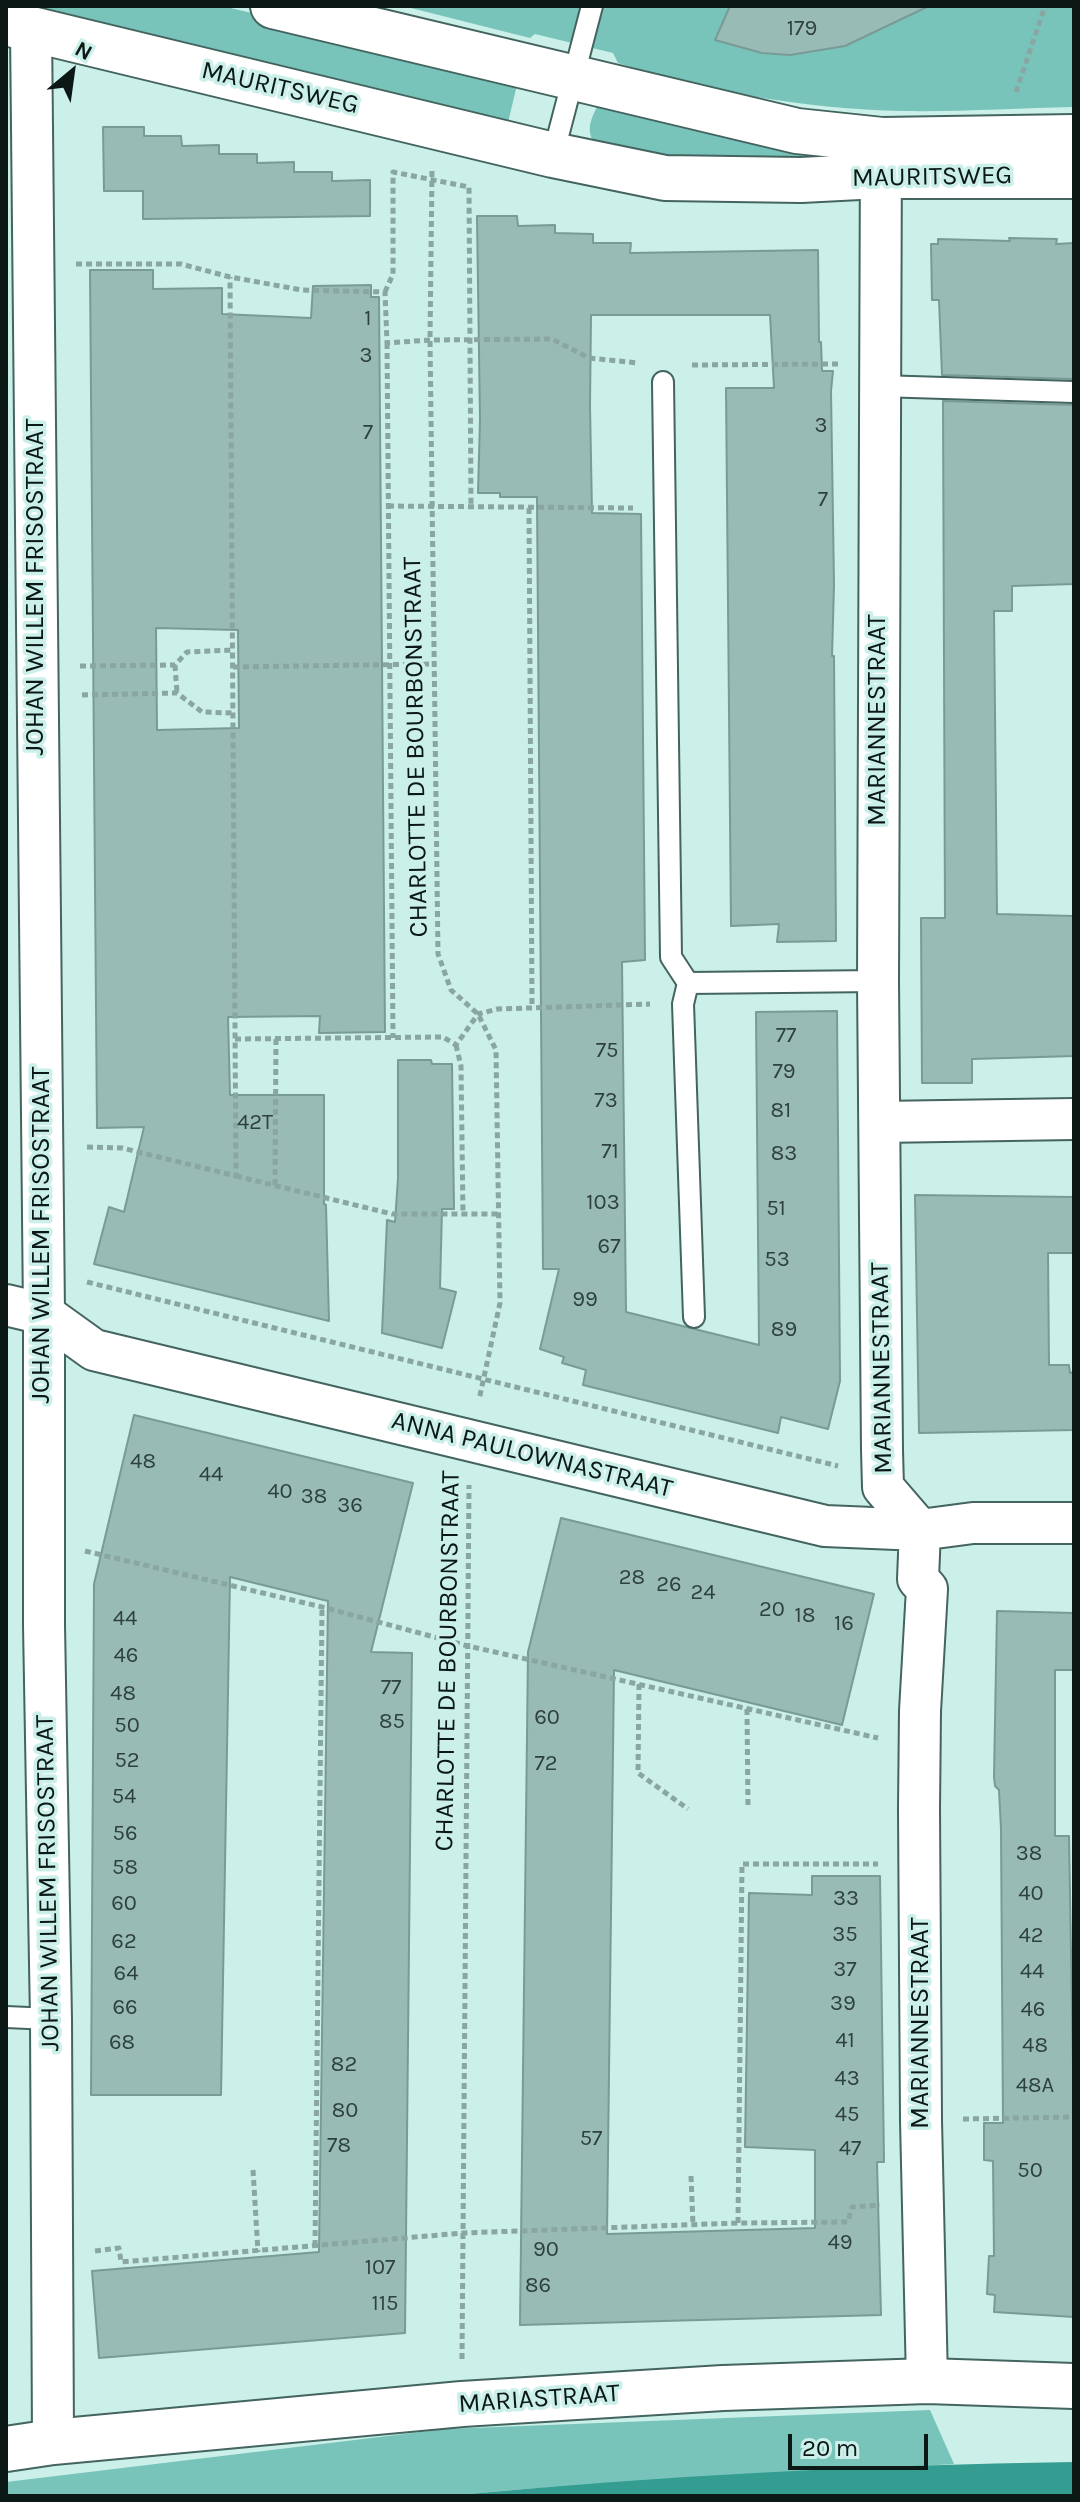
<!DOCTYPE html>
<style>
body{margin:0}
#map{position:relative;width:1080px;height:2502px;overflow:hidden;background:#cbefe9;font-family:Karla,sans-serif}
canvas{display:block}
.frame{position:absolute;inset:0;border:8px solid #0b1816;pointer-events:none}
.north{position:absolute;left:32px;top:32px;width:80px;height:80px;-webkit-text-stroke:6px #cbefe9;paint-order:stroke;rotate:29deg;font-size:22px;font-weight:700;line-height:32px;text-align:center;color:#0b1816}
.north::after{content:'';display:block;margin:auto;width:28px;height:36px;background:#0b1816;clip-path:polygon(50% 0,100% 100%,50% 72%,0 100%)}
.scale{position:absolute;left:788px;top:2434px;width:140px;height:36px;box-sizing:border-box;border:4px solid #0b1816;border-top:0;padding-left:10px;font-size:24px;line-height:28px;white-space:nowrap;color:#0b1816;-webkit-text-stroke:6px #cbefe9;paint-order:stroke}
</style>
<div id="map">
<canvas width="1080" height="2502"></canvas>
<div class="frame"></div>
<div class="north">N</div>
<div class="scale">20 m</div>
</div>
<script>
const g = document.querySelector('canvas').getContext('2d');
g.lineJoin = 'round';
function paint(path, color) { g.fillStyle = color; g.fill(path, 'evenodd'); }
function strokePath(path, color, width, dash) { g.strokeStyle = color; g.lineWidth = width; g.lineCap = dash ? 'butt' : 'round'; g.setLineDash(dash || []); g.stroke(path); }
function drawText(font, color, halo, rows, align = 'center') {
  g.font = font + ' Karla,sans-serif'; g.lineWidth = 7; g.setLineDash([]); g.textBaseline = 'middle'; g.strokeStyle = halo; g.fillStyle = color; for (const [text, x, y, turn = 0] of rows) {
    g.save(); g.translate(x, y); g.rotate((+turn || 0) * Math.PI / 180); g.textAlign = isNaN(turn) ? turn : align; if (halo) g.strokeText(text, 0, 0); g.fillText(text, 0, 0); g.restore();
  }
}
const green = new Path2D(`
 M6 6H222L519 76 507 127Z
 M403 6H1074V107C1017 108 959 112 902 111 805 109 710 92 618 63L613 53 535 34 530 38Z
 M613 101 839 146 842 170 600 152C587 135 587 126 597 107Z
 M930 2410 954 2464 524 2489 447 2496H6V2482L446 2429Z`);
const water = new Path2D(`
 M1074 2462V2496H447C655 2476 865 2465 1074 2462Z`);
const building = new Path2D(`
 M730 6H929L845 46 790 55 762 53 715 40Z
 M103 127H144V136H181L182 146 219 145V154H257V163L294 162V172H332V181L370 180V216L143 219V191H104Z
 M477 216H517L518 226 555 225V233L593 234V243H631L630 253 818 250 819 342H821L822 371H833L831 391 834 585 832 656H834L836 941 777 942 779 924 731 926 726 388H774L770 315H591L590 405 592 513 641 514 645 960 622 962 626 1312 759 1345 756 1012 837 1011 840 1381 828 1429 781 1417 778 1433 583 1385 586 1370 562 1363 564 1357 540 1349 559 1269H543L537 497H500V493H478L480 420Z
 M1009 238 1057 239 1056 244 1074 243V379L942 375 939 300H932L931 244H938V239L1010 241Z
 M90 270H153V289L222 288V314L311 318 313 286 371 285V297H379L385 1032 319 1033 320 1016 228 1017 230 1095H324V1204L326 1205 329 1321 94 1264 109 1207 124 1212 144 1127 97 1128ZM156 628 238 630 239 728 157 730Z
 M943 401 1074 405V584L1012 586V611H994L997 914 1074 916V1056L972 1059V1083H922L921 918H945Z
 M398 1060H431L432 1064H452L454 1209H442L440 1288 456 1292 442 1348 382 1333 387 1220 395 1222 398 1178Z
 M915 1195 1074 1197V1253H1048L1049 1365H1069L1070 1373 1074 1372V1430L919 1433Z
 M134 1415 413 1483 371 1652 412 1653 405 2333 99 2358 92 2271 319 2252 328 1601 230 1577 221 2095H91L94 1584Z
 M561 1518 874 1594 842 1725 614 1670 607 2234 815 2228V2150L745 2147 749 1893 812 1895V1876H880L884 2162H877L881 2315 520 2325 528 1652Z
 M997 1611 1074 1613V1670H1055V1836H1069L1074 2123V2317L994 2312 995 2295 987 2294 989 2256H994L993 2161 984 2160V2123H1003L1001 1829 999 1790 995 1786 994 1777Z`);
const path = new Path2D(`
 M1016 92 1045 6
 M432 171 430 340 438 954 451 990 478 1014 496 1050 500 1303 479 1400
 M76 264H181L230 277 302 290 385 292 387 343 430 340 552 339 589 358 638 363
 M385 292 393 274V172L469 187 471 507
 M387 343 393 1038
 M692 365 838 364
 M388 506 633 508
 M529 508 532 1007
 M175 665 177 693
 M80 666 175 665 187 652 233 650
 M233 667 434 664
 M82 695 177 693 202 712 233 713
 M235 1039 443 1037 456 1045 478 1014 498 1009 650 1004
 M456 1045 461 1066 463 1215
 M87 1147 122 1148 236 1176 230 277
 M236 1176 392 1214H498
 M275 1185 276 1038
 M87 1282 838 1466
 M85 1551 322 1607 468 1646 878 1738
 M639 1684 638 1773 688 1809
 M747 1709 748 1808
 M963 2119 1074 2117
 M253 2170 258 2252
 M691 2176 693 2225
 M738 2223 742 1864H878
 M315 2246 322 1607
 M95 2251 119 2248 121 2262 463 2233 738 2223 848 2222 852 2207 880 2205
 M462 2359 469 1485`);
const lane = new Path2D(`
 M553 155 592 6
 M663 382 671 957 688 983 878 981
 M879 386 1074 392
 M688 983 683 1004 694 1317
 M6 2017 51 2019`);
const street = new Path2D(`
 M31 29 44 1314V1625L51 2019 53 2442
 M881 144 878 981 882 1450 883 1487 920 1530 918 1579 927 1589 920 1711 919 1809 921 2120 927 2381
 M880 1122 1074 1119
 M6 1305 44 1314 94 1350 825 1526 920 1530 973 1523H1074`);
const secondary = new Path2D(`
 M273 6 797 131 882 140 1074 137
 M6 23 553 155 665 178 801 180 879 176H1074
 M6 2449 53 2442 462 2404 723 2388 927 2381 1074 2386`);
const numberNames = [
 ["179",802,29],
 ["1",368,319],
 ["3",366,356],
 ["3",821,426],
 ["7",368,433],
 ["7",823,500],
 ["77",786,1036],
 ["75",607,1051],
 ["79",784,1072],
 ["73",606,1101],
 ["81",781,1111],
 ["42T",255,1123],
 ["71",610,1152],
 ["83",784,1154],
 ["103",603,1203],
 ["51",776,1209],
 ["67",609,1247],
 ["53",777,1260],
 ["99",585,1300],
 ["89",784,1330],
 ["48",143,1462],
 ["44",211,1475],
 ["40",280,1492],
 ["38",314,1497],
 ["36",350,1506],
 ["28",632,1578],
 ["26",669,1585],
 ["24",703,1593],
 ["20",772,1610],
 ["18",805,1616],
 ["44",125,1619],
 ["16",844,1624],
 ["46",126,1656],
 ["77",391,1688],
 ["48",123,1694],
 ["60",547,1718],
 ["85",392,1722],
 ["50",127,1726],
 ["52",127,1761],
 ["72",546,1764],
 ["54",124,1797],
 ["56",125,1834],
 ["38",1029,1854],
 ["58",125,1868],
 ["40",1031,1894],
 ["33",846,1899],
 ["60",124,1904],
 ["35",845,1935],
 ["42",1031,1936],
 ["62",124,1942],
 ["37",845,1970],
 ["44",1032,1972],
 ["64",126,1974],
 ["39",843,2004],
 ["66",125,2008],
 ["46",1033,2010],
 ["41",845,2041],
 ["68",122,2043],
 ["48",1035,2046],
 ["82",344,2065],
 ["43",847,2079],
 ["48A",1035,2086],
 ["80",345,2111],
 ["45",847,2115],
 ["57",591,2139],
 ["78",339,2146],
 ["47",850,2149],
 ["50",1030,2171],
 ["49",840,2243],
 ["90",546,2250],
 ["107",380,2268],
 ["86",538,2286],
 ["115",385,2304]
];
const streetNames = [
 ["MAURITSWEG",280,88,13],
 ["MAURITSWEG",932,177,-1],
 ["JOHAN WILLEM FRISOSTRAAT",36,587,-90],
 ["MARIANNESTRAAT",878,720,-90],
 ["CHARLOTTE DE BOURBONSTRAAT",416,747,-91],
 ["JOHAN WILLEM FRISOSTRAAT",42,1235,-90],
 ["MARIANNESTRAAT",882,1368,-91],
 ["ANNA PAULOWNASTRAAT",532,1455,14],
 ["CHARLOTTE DE BOURBONSTRAAT",448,1661,-89],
 ["JOHAN WILLEM FRISOSTRAAT",48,1883,-91],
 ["MARIANNESTRAAT",921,2023,-90],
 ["MARIASTRAAT",539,2399,-4]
];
paint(green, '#78c4ba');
paint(water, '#349c90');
paint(building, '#99bbb5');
strokePath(building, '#799b95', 2);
strokePath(lane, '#44645f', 24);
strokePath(street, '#44645f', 44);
strokePath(secondary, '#44645f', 48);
strokePath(path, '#8aa6a2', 5, [6, 4]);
strokePath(lane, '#fff', 20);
strokePath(street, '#fff', 40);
strokePath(secondary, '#fff', 44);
drawText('22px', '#2e413e', null, numberNames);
drawText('26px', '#0b1816', '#cbefe9', streetNames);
</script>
